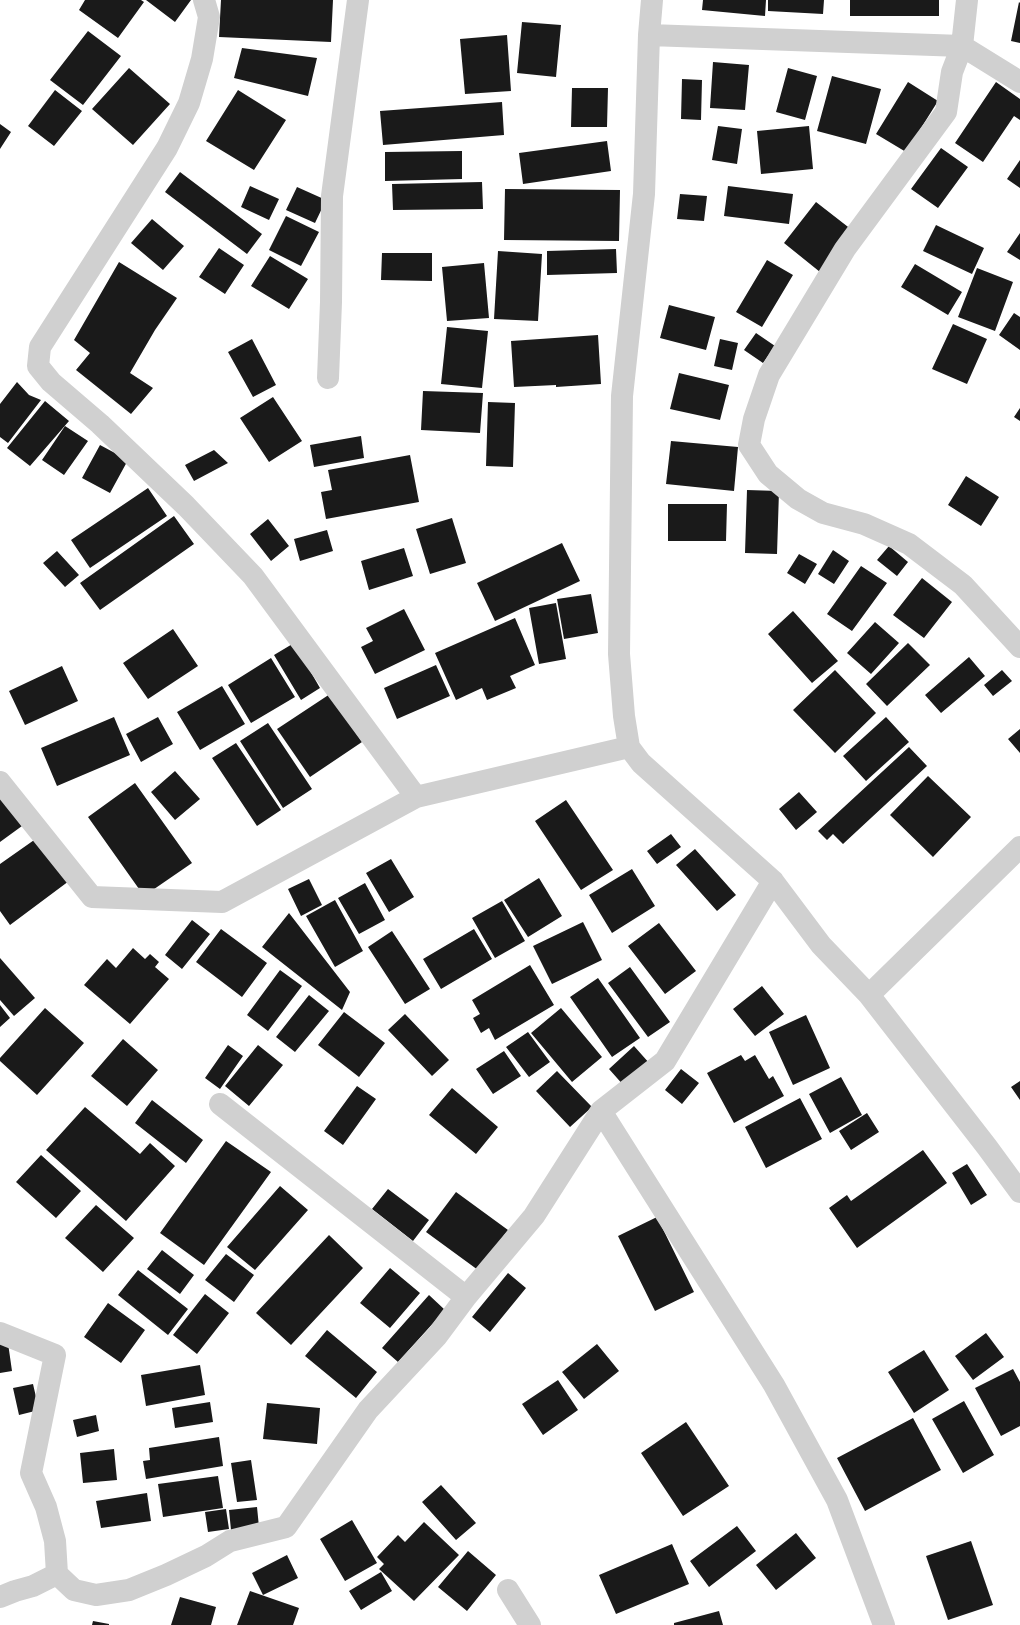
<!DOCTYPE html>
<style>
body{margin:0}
canvas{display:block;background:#fff}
</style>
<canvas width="1020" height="1625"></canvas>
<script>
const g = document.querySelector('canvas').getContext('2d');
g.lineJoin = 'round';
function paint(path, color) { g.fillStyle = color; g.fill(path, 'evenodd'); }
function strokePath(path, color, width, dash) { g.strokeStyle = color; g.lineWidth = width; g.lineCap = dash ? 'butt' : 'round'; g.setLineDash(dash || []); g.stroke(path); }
const building = new Path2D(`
 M85 0H141L144 2 118 38 79 10Z
 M146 0H191L175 22Z
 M221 0H333L331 42 219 37Z
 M703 0H766L765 16 702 10Z
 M768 0H824L823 14 768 11Z
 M850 0H939V16H850Z
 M1019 2 1020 3V43L1011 41Z
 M522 22 561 25 556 77 517 73Z
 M88 31 121 56 83 105 50 80Z
 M507 35 511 91 465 94 460 39Z
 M242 48 317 58 308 96 234 78Z
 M713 62 749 65 745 110 710 108Z
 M129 68 170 104 133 145 92 109Z
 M788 68 817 76 805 120 776 112Z
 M832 76 881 89 866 144 817 131Z
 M682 79 702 80 701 120 681 119Z
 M908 82 938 101 906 152 876 134Z
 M996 82 1020 99V120L1014 116 983 162 955 143Z
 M572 88H608L607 127H571Z
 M55 90 82 111 54 146 28 126Z
 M238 90 286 120 254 170 206 141Z
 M502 102 504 135 383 145 380 111Z
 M0 124 11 132 0 149Z
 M718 126 742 129 737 164 712 160Z
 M809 126 813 169 761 174 757 131Z
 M607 141 611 171 523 184 519 153Z
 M941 148 968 167 938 208 911 189Z
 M462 151V179L385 181V152Z
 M1020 160V188L1007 179Z
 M180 172 262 234 247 254 165 192Z
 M482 182 483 209 393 210 392 184Z
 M250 186 279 199 269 220 241 207Z
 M728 186 793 194 789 224 724 216Z
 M297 187 326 200 315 223 286 210Z
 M505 189 620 190 619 241 504 240Z
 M680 194 707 196 704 221 677 219Z
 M816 202 852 230 820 272 784 243Z
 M286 216 319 232 301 266 269 250Z
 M152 219 184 246 163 270 131 243Z
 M936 225 984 248 972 274 923 251Z
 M1020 233V260L1007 252Z
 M219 248 244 265 225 294 199 277Z
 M616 249 617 273 547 275V251Z
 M498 251 542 254 538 321 494 319Z
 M382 253H432V281L381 280Z
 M270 256 308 279 289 309 251 286Z
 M767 260 793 275 762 327 736 312Z
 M119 262 177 298 155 330 130 373 153 388 131 414 76 370 90 353 74 340Z
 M484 263 489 318 447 321 442 267Z
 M915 264 962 292 948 315 901 287Z
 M977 268 1013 282 995 331 958 317Z
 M669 305 715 317 706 350 660 338Z
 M1014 313 1020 317V350L999 335Z
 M953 324 987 339 967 384 932 369Z
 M447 327 488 331 482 388 441 384Z
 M756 333 775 346 763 363 744 350Z
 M598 335 601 384 556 387V385L514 387 511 341Z
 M252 339 276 385 253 397 228 352Z
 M720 339 738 343 732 370 714 366Z
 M679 373 729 385 720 420 670 409Z
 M17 382 29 395 41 400 8 443 0 437V404Z
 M423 391 483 393 480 433 421 430Z
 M273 397 302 441 269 462 240 418Z
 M45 401 69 421 30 466 7 448Z
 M488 402 515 403 513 467 486 466Z
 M1020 408V421L1014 417Z
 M65 426 88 441 64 475 42 460Z
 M361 436 364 458 314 467 310 445Z
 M671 441 738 447 734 491 666 484Z
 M100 445 128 460 110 493 82 478Z
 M214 450 228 463 194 481 185 465Z
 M410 455 419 502 326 519 321 492 332 490 328 470Z
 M966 476 999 497 981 526 948 505Z
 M148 488 167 516 90 568 71 540Z
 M747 490 779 491 777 554 745 553Z
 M668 504H727L726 541H668Z
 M174 516 194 544 100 610 80 583Z
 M452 518 466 563 430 574 416 529Z
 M268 519 289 546 271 561 250 534Z
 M327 530 333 551 300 561 294 539Z
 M562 543 580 581 495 621 477 583Z
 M889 546 908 562 897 576 877 560Z
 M404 548 413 576 369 590 361 561Z
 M833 550 849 561 834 584 818 574Z
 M57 551 79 575 65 587 43 563Z
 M799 554 817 564 805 584 787 573Z
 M861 566 887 583 852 631 827 614Z
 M922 578 952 602 924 638 893 615Z
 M591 594 598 633 564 639 557 599Z
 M556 603 566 659 539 664 529 608Z
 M404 609 425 650 375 674 361 647 373 641 366 628Z
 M793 611 838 661 812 683 768 634Z
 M515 618 535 665 510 676 516 688 487 700 482 688 456 700 435 653Z
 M875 622 899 643 871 674 847 653Z
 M173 629 198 666 148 699 123 663Z
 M294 643 320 688 301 700 274 655Z
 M908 643 930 665 887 706 866 684Z
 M969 657 985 676 941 713 925 695Z
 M271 658 295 697 251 723 228 685Z
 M436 665 450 696 397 719 384 688Z
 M62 666 78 701 25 725 9 691Z
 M835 670 876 713 835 753 793 710Z
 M1002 670 1012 681 993 696 984 685Z
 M222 686 245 724 200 750 177 712Z
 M330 694 362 742 310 777 277 729Z
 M114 717 130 755 57 786 41 748Z
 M158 717 173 744 141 762 126 734Z
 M886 717 909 742 866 781 843 756Z
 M268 723 312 789 283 808 240 741Z
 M1020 729V753L1008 739Z
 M236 743 281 810 257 826 212 758Z
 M909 747 927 766 843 844 833 834 827 840 818 831Z
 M175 771 200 799 175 820 151 792Z
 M928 776 971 817 933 857 890 815Z
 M135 783 192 863 144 896 88 817Z
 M799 792 817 812 796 830 779 809Z
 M0 797 22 826 0 842Z
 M566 800 613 870 581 890 535 821Z
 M671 834 681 847 657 864 647 851Z
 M37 838 69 881 10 925 0 911V864Z
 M695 849 736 895 717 911 676 865Z
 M391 859 414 897 389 912 366 873Z
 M632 869 655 906 612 933 589 895Z
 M539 878 562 916 528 937 504 900Z
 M309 879 322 905 301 916 288 889Z
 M365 883 385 920 359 934 338 898Z
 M335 900 363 951 335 967 306 916Z
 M502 901 525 941 495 958 472 918Z
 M289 913 350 992 342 1010 262 947Z
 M192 920 210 934 182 969 165 955Z
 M583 922 602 960 552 984 533 946Z
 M659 923 696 971 665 994 628 946Z
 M221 929 267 963 242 997 196 962Z
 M474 929 492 959 441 989 423 959Z
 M392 931 430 989 405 1004 368 947Z
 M133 948 145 959 150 954 159 962 155 967 169 979 130 1024 84 985 107 959 116 968Z
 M0 958 35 998 14 1016 0 1000Z
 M530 965 554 1005 495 1040 489 1028 481 1033 473 1018 480 1014 472 1000Z
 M630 967 670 1022 648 1037 608 983Z
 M280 970 302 986 268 1031 247 1015Z
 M598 978 640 1038 612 1057 570 997Z
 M762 986 784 1014 755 1036 733 1009Z
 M309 995 329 1011 295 1052 276 1037Z
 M0 1005 10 1018 0 1027Z
 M45 1008 84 1043 37 1095 0 1061V1058Z
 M561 1008 602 1057 572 1082 531 1033Z
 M344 1012 385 1043 359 1077 318 1045Z
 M405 1014 449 1060 432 1076 388 1030Z
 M806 1015 830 1068 793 1085 769 1032Z
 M528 1032 550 1062 529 1077 506 1047Z
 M123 1039 158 1070 127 1106 91 1076Z
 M228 1045 243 1056 220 1089 205 1078Z
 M258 1045 283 1065 249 1106 225 1086Z
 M634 1046 650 1064 625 1087 609 1069Z
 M504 1051 521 1076 493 1094 476 1069Z
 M741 1055 745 1061 755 1055 769 1079 773 1076 784 1096 734 1123 707 1073Z
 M681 1069 699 1083 682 1104 665 1090Z
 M557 1071 592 1107 570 1127 536 1091Z
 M841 1077 862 1115 830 1133 809 1094Z
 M1020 1081V1100L1011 1087Z
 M357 1086 376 1099 343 1145 324 1131Z
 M452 1088 498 1127 476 1154 429 1115Z
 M800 1098 822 1139 766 1168 745 1127Z
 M152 1100 203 1140 186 1163 135 1123Z
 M85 1107 140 1154 150 1143 175 1166 126 1221 46 1150Z
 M867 1113 879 1132 851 1150 839 1131Z
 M226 1141 271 1172 204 1265 160 1233Z
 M923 1150 947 1183 857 1248 829 1208 847 1195 851 1201Z
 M41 1155 81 1191 56 1218 16 1182Z
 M967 1164 987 1195 971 1205 952 1173Z
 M280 1186 308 1210 255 1270 227 1247Z
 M388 1189 429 1220 413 1241 372 1209Z
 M456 1192 508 1230 478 1270 426 1232Z
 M96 1205 134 1238 103 1272 65 1238Z
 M657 1217 694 1292 655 1311 618 1236Z
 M329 1235 363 1268 291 1345 256 1313Z
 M162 1250 194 1275 180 1294 147 1269Z
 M226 1254 254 1275 234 1302 205 1280Z
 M390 1268 420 1293 390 1328 360 1303Z
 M138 1270 188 1309 168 1335 118 1295Z
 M508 1273 526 1288 490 1332 472 1317Z
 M205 1294 229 1313 197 1354 173 1335Z
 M429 1295 445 1310 398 1362 382 1348Z
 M108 1303 145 1330 121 1363 84 1337Z
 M327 1330 377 1372 356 1398 305 1356Z
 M986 1333 1004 1357 973 1380 955 1356Z
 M8 1343 12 1371 0 1373V1344Z
 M597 1344 619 1371 584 1399 562 1372Z
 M924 1350 949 1390 914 1413 888 1372Z
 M200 1365 205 1395 146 1406 141 1375Z
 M1013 1369 1020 1382V1426L1001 1436 975 1388Z
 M558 1380 578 1410 543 1435 522 1404Z
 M33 1384 39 1410 19 1415 13 1388Z
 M964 1401 994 1455 963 1473 932 1419Z
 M210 1402 213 1422 175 1428 172 1408Z
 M267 1403 320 1408 317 1444 263 1439Z
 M96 1415 99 1431 77 1437 73 1420Z
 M913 1418 941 1470 865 1511 837 1458Z
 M686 1422 729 1486 683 1516 641 1453Z
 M219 1437 223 1466 146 1479 143 1461 150 1460 149 1448Z
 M114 1449 117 1480 83 1483 80 1453Z
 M251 1460 257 1500 237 1502 231 1463Z
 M218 1476 223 1508 163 1517 158 1484Z
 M441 1485 476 1523 456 1540 422 1502Z
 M147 1493 151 1521 101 1528 96 1501Z
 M257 1507 259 1527 231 1530 229 1510Z
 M226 1509 229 1529 208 1532 205 1512Z
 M352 1520 377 1563 345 1581 320 1539Z
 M424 1522 459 1555 414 1601 379 1569 384 1564 377 1557 398 1535 405 1542Z
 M737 1526 756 1551 709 1587 690 1561Z
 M796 1533 816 1558 776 1590 756 1565Z
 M971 1541 993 1605 948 1620 926 1556Z
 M672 1544 689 1584 616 1614 599 1575Z
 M468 1551 496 1575 467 1611 438 1587Z
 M287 1555 298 1578 263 1595 252 1573Z
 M381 1572 392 1591 361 1610 349 1591Z
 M250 1591 299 1608 293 1625H237Z
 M180 1597 216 1607 211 1625H171Z
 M719 1611 723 1625H674V1623Z
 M93 1621 109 1624V1625H92Z`);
const minor = new Path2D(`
 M204 0 209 17 202 59 189 103 167 148 40 347 38 366 51 382 100 424 186 506 253 576 416 797
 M652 0 649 35 644 194 622 396 619 654 624 716 629 747 641 763 773 881 821 945 869 995 987 1147 1020 1192
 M967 0 962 46 952 72 946 112 845 249 769 375 754 419 749 445 768 474 798 499 823 513 864 524 909 544 963 585 1020 647
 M649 35 962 46 1020 82
 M328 378 331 302 332 196 358 0
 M0 782 92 897 222 902 416 797 629 747
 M869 995 1020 847
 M220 1104 466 1297
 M601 1111 774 1385 837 1500 884 1625
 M0 1333 55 1355 31 1473 46 1507 55 1541 57 1574
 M508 1590 530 1625
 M0 1597 15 1591 33 1586 57 1574 74 1590 96 1595 129 1590 166 1575 206 1556 230 1541 286 1527 368 1410 437 1336 466 1297 534 1216 601 1111 665 1061 773 881`);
paint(building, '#1a1a1a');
strokePath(minor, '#d0d0d0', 22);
</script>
